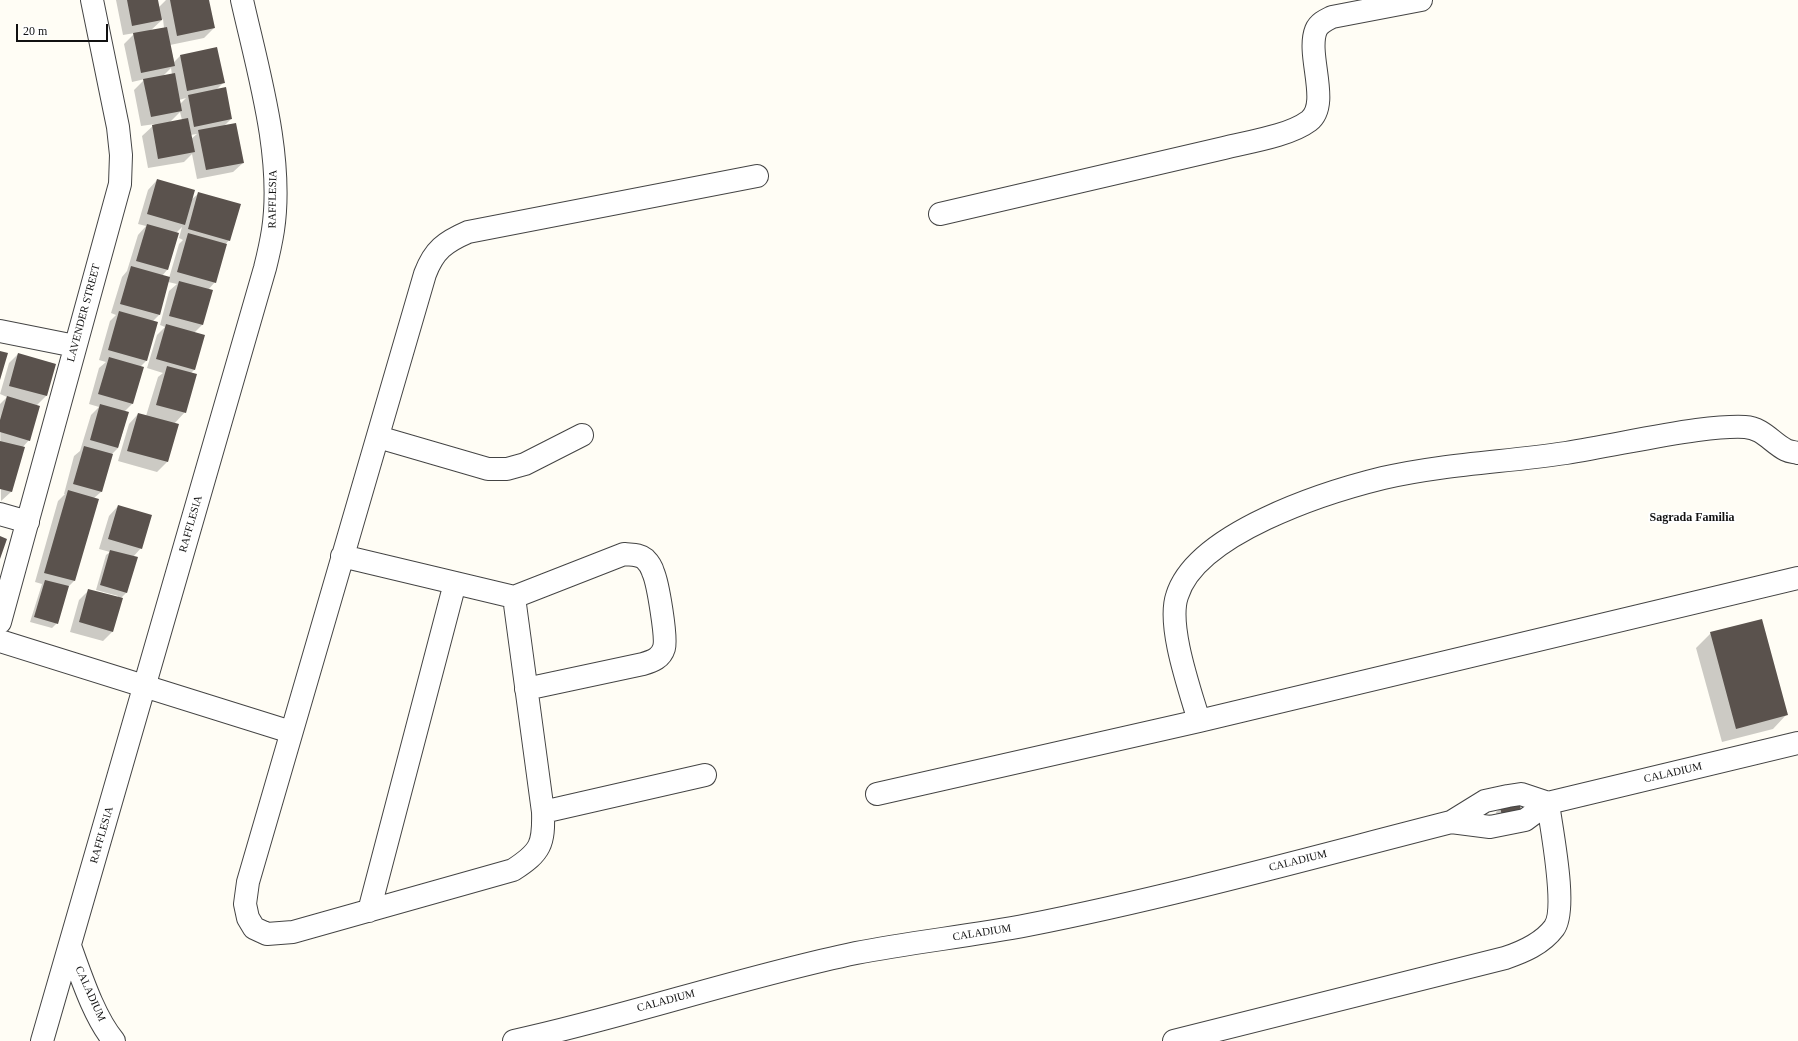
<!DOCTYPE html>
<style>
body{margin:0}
#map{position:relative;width:1798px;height:1041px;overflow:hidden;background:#fffdf5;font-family:"Times New Roman",serif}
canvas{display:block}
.scale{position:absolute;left:16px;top:24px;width:92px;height:18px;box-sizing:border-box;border:2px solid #111;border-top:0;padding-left:5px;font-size:12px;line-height:14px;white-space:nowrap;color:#111;-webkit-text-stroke:3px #fff;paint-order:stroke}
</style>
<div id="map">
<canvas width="1798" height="1041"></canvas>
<div class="scale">20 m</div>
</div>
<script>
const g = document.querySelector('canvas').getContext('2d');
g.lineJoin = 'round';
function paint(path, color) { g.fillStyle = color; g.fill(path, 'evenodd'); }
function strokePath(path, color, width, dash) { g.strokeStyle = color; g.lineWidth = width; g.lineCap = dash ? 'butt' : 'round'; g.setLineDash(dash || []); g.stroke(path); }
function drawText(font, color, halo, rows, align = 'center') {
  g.font = font + ' "Times New Roman",serif'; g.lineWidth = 4; g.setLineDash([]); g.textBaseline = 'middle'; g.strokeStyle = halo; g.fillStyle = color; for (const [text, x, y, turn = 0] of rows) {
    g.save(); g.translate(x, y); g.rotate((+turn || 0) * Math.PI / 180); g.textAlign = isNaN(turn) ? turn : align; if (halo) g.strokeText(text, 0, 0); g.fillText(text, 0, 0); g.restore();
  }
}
const shadow = new Path2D(`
 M116 0H157L159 7 166 0H208L214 28 204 38 170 45 174 62 180 56 223 83 216 90 231 119 224 126 243 163 233 172 197 179 192 154 184 162 148 168 142 136 155 124 141 126 134 90 145 79 132 82 124 44 135 33 123 35ZM163 19 164 28 150 31ZM171 68 172 75 163 76ZM186 98 180 104 179 100ZM180 112 182 120 169 123ZM197 134 191 139 190 135Z
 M157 180 191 200 199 193 229 240 225 245 215 282 208 290 212 291 202 325 194 333 195 369 190 374 185 412 174 424 177 425 167 462 157 472 118 461 129 424 138 414 146 416 158 377 163 373 147 368 157 335 165 327 160 325 169 291 177 284 168 282 159 315 153 321 146 361 140 367 132 404 124 412 128 413 118 448 112 454 101 492 94 498 74 581 68 587 57 623 52 628 30 622 42 584 35 582 58 501 65 494H64L74 456 80 451 91 415 99 407 89 404 99 368 106 362 99 360 110 321 116 315 111 313 122 277 127 271 138 235 146 226 138 224 148 190ZM182 227 179 238 183 240 179 244 169 278 162 276 167 270 176 233Z
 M18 354 55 364 46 396 36 406 29 440 22 448H23L11 492 1 501 0 404 7 397 0 394 9 363Z
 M118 506 141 548 133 557 126 593 120 599 112 632 103 641 70 632 79 600 89 590 117 598 118 596 96 590 106 555 110 552 99 549 109 516Z
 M1711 633 1787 714 1773 729 1722 742 1696 648Z
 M1519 804 1497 820 1496 812 1501 808Z`);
const building = new Path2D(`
 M127 0H158L162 20 132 26Z
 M170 0H209L215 28 177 36Z
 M167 27 175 66 141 73 133 33Z
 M217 47 225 83 187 91 180 55Z
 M175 73 182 111 151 117 143 79Z
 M226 87 232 119 194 127 188 95Z
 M188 118 195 152 158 159 152 125Z
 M236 123 244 163 206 170 198 130Z
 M157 179 195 190 185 225 147 214Z
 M198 192 241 204 230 241 188 229Z
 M147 224 179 233 168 270 136 261Z
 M188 233 227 244 216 283 177 272Z
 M131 266 170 277 160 315 120 304Z
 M179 281 213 290 203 325 169 316Z
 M119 311 158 322 147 361 108 350Z
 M166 324 205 335 195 370 156 359Z
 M0 351 8 353 0 380Z
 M18 353 56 364 47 396 9 386Z
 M109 357 144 367 133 404 98 394Z
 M167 366 197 374 186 413 156 405Z
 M7 396 40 406 30 441 0 432V420Z
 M100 404 129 412 118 448 90 440Z
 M138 413 179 424 168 462 127 451Z
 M0 441 25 447 12 492 0 489Z
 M84 446 113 454 102 492 73 484Z
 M68 490 99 499 75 581 44 573Z
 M118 505 152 515 142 549 108 539Z
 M0 536 7 539 0 559Z
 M110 550 138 557 127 593 100 585Z
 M45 580 69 586 58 624 34 617Z
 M88 589 123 598 113 632 79 622Z
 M1762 619 1788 715 1736 729 1710 632Z
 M1520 803 1521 812 1502 816 1500 807Z`);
const minor = new Path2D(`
 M940 214 1224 148C1248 142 1289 136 1309 121 1331 104 1306 55 1316 30 1319 23 1326 20 1332 17L1421 0
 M0 331 75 346
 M378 437 488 469H507L525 464 582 435
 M0 514 28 522
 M342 556 514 597 624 554C632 555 639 554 645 559 648 562 652 568 653 572 658 583 667 638 664 648 661 658 653 661 643 664L526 689
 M514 597 543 812C544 844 541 852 513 870L293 932 267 934 254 928 248 918 245 904 248 882 425 274C434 250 445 242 468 232L757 176
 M0 622 120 184 121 155 118 127 92 0
 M0 641 291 732
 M1199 721C1190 690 1167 626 1177 596 1196 533 1326 492 1383 478 1443 464 1506 462 1566 453 1610 446 1653 436 1697 430 1713 428 1729 426 1745 427 1763 428 1772 443 1786 450 1790 452 1794 452 1798 453
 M877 794 1199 721 1798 578
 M543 812 705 775
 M1451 822 1490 827 1525 820 1548 803 1798 743
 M369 911 455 583
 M70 946C81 976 94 1017 114 1041
 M42 1041 265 268C268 256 271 243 273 230 284 157 258 71 242 0
 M514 1041C629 1016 741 977 856 953 913 942 971 936 1028 925 1170 897 1310 858 1451 822L1485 801 1508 796 1521 794 1548 803
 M1174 1041 1505 958C1523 952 1542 944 1554 928 1568 909 1551 828 1548 803`);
const streetNames = [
 ["RAFFLESIA",273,199,-89],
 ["LAVENDER STREET",84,313,-75],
 ["RAFFLESIA",191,524,-74],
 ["CALADIUM",1673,773,-13],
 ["RAFFLESIA",102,835,-74],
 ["CALADIUM",1298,861,-14],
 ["CALADIUM",982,933,-9],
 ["CALADIUM",90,994,66],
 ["CALADIUM",666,1001,-15]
];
const neighbourhoodNames = [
 ["Sagrada Familia",1692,518]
];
paint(shadow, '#0003');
paint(building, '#5a524d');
strokePath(minor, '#444', 24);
strokePath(minor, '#fff', 22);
drawText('11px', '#111', '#fff', streetNames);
drawText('bold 12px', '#111', '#fff', neighbourhoodNames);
</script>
